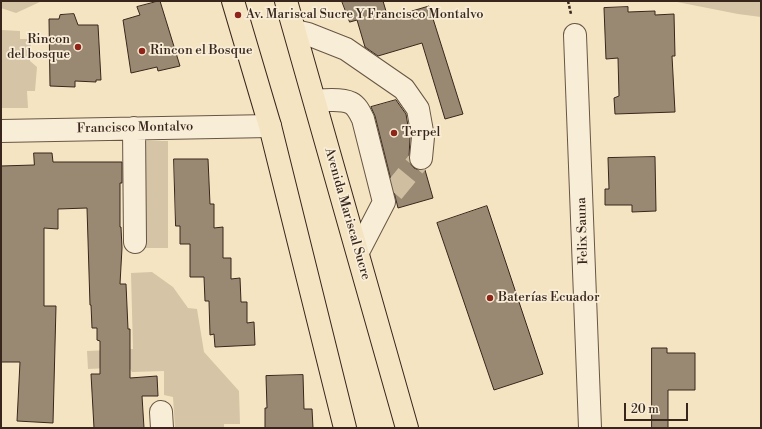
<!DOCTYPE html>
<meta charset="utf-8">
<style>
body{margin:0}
#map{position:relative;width:762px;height:429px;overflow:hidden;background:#f5e4c1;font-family:"Libre Bodoni",serif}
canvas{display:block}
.frame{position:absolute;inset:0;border:2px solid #38261c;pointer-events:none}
.scale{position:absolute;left:624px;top:403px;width:64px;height:18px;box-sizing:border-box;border:2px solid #38261c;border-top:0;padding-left:5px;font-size:12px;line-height:14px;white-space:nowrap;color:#38261c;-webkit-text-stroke:3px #f8edd7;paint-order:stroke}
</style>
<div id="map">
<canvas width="762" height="429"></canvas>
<div class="frame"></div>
<div class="scale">20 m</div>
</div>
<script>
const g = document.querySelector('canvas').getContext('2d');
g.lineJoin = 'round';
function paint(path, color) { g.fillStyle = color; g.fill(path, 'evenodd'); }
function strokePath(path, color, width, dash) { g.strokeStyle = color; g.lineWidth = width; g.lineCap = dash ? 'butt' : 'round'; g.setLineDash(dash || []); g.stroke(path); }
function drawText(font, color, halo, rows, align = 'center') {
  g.font = font + ' "Libre Bodoni",serif'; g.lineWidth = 3.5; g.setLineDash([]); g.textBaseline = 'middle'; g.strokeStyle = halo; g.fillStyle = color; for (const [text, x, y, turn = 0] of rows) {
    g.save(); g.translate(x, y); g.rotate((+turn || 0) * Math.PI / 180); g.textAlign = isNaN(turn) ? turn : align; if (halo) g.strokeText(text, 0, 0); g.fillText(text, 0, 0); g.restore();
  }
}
const green = new Path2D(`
 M1 1H42L16 13 1 8Z
 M672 1H761V17L738 14Z
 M1 30 20 31V39H31L30 61 37 67 35 91H27L28 108H1Z
 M145 141H168V248H145Z
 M152 272 173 287 188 308 197 309 204 352 239 391 240 424H224V428H175L173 397 164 395V371L132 372 129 367 88 369 87 351 133 349 131 273Z`);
const building = new Path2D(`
 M160 1 180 66 158 71 157 67 131 73 123 20 140 15 137 7Z
 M342 1H383L388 18 429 6 463 114 445 119 422 43 378 56 365 47 357 20 350 22Z
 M628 7V12L655 11V15L674 14 675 56H672L675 112 615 114 614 98 619 96 618 58 606 59 604 8Z
 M74 14 78 25H98L101 80H96V82L75 81V87L50 86 49 19H59L60 15Z
 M396 100 406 114 410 138 409 157 410 163 414 168 419 170H425L433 198 398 208 375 116 371 107Z
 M34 153H52L53 162H122V183H120V227H121L122 248 120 284H126L128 329H130V378L157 376 158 396H142L144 428H94L91 374H100V341L97 340V328H92L91 305H90L87 208 58 209V229L44 228V306H56L53 423 17 421 20 362H1V166L34 165Z
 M655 157 656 211 632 212V205H605V189H609L608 158Z
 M174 159H208L210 204H214V228L223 227V258H231V279L240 278 241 302H247V323L254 322 255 345 215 347 214 334 210 335 209 301H205L204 277H190V244H180V226H176Z
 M487 206 543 374 494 390 437 223Z
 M652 348H667V353H695V390H668V428H652Z
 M303 375 304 409H312L313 428H265V408H267L266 376Z`);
const minorTunnel = new Path2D(`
 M393 192 421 158`);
const path = new Path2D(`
 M568 1 571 14`);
const minor = new Path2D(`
 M295 31 308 34 346 49 404 89 418 109 423 137 421 158
 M575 35 590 428
 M315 101C324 100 343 99 351 103 357 106 360 113 363 119L384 202 358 252
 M134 128 135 242
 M1 131 270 126
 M161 412 162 428`);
const major = new Path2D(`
 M233 1 270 126 345 428
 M286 1 407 428`);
const markers = [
 [238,15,4,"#8f2418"],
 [78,47,4,"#8f2418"],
 [142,51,4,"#8f2418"],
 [394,133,4,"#8f2418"],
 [490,298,4,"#8f2418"]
];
const poiNames = [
 ["Av. Mariscal Sucre Y Francisco Montalvo",246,15],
 ["Rincon",70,40,"right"],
 ["del bosque",70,55,"right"],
 ["Rincon el Bosque",150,51],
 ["Terpel",402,133],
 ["Baterías Ecuador",498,298]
];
const streetNames = [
 ["Francisco Montalvo",135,128,-1],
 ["Avenida Mariscal Sucre",347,214,74],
 ["Felix Sauna",583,231,-92]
];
paint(green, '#d5c4a5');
paint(building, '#9a8972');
strokePath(building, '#38261c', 1);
strokePath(minorTunnel, '#cfbea0', 22, [22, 11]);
strokePath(minor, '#675645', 24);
strokePath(major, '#38261c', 24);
strokePath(path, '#38261c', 2.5, [3, 2]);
strokePath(minor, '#f8edd7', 22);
strokePath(major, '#f5e4c1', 22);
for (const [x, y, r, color] of markers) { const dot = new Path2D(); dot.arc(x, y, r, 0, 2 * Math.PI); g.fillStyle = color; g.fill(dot); strokePath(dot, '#f8edd7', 1.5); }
drawText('13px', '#38261c', '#f8edd7', poiNames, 'left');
drawText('13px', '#38261c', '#f8edd7', streetNames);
</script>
